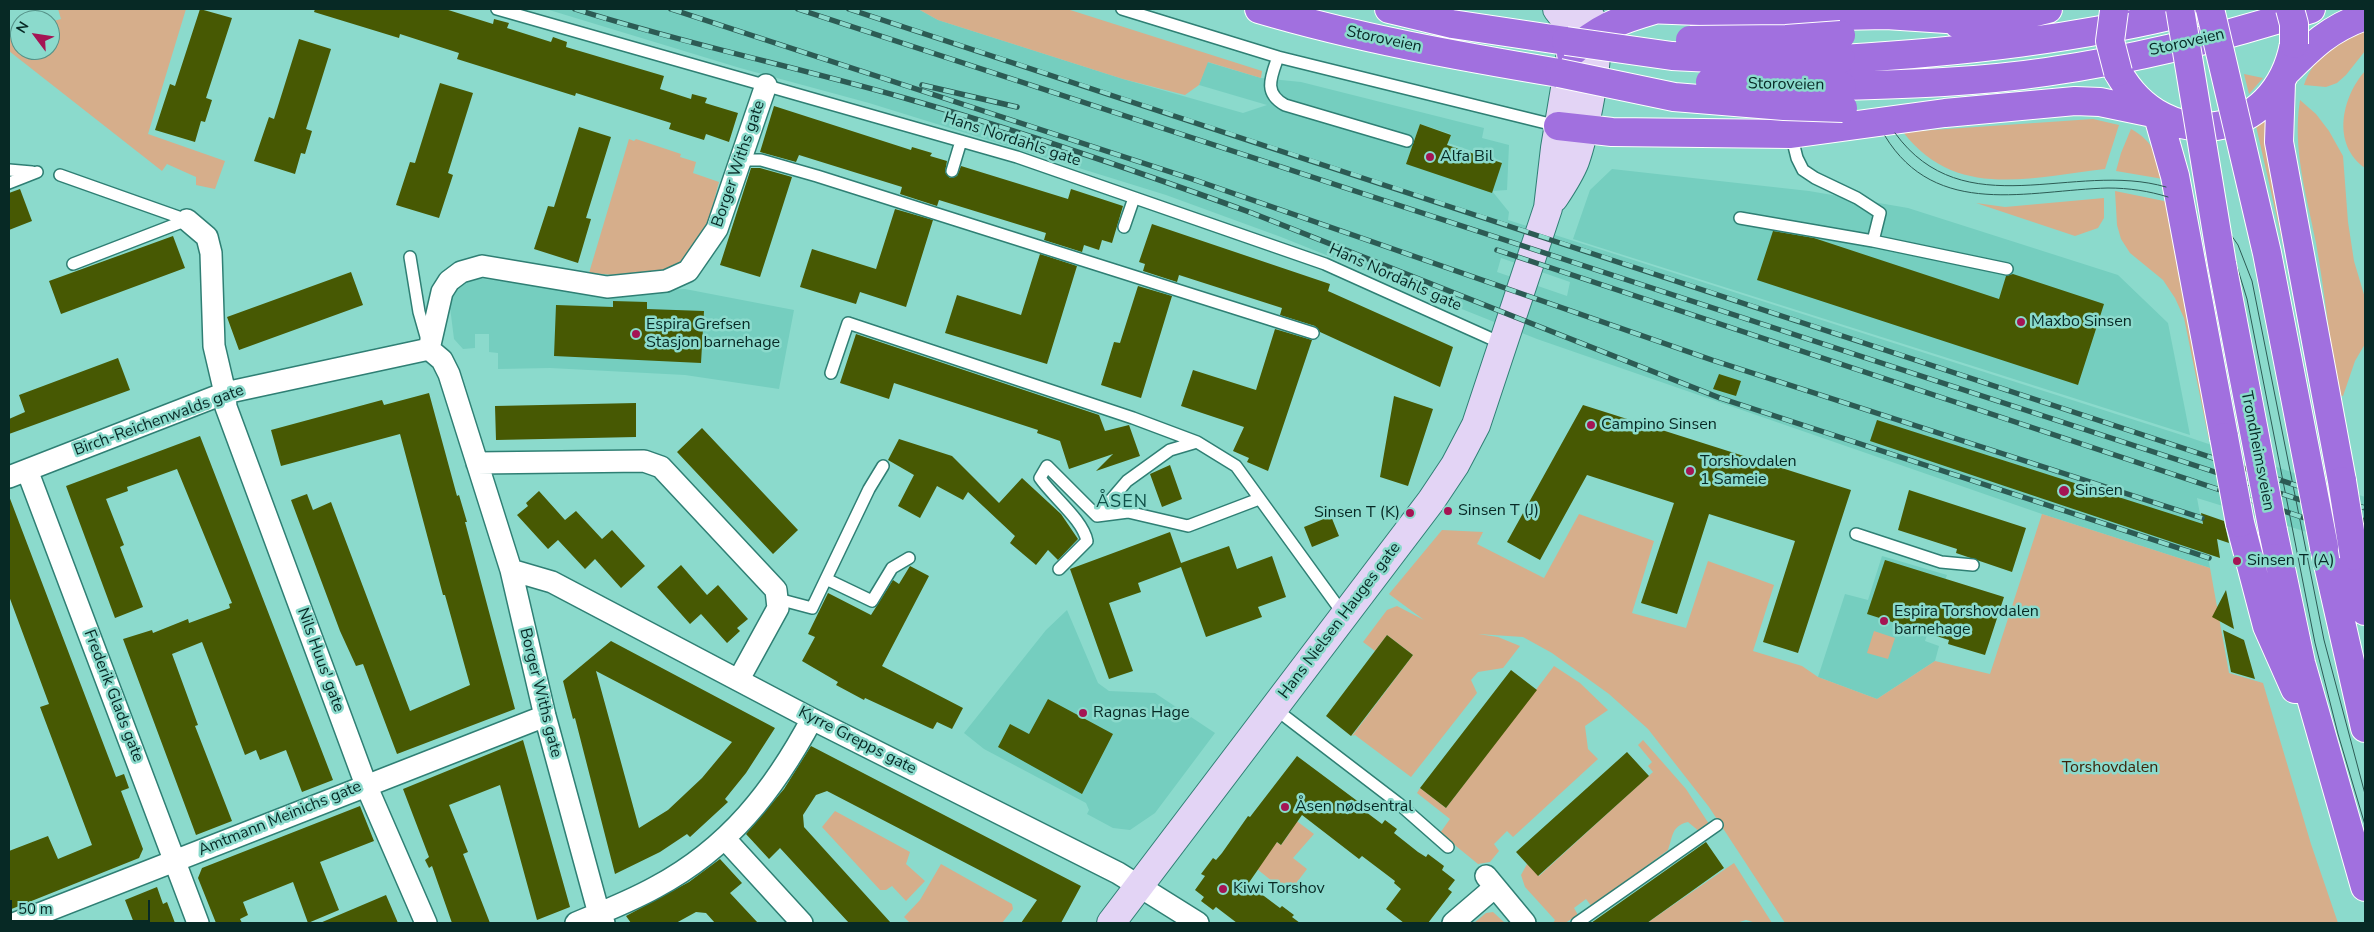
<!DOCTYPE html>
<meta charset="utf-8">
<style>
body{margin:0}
#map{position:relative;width:2374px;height:932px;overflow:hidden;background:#8bdacc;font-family:"Nunito Sans",sans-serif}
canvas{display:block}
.frame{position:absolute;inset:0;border:10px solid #072925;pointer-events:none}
.north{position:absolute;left:10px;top:10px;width:50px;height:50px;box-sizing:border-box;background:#8bdacc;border:1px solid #569389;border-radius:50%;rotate:301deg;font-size:14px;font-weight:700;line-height:20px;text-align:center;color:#072925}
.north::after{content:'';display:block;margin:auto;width:18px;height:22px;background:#a51454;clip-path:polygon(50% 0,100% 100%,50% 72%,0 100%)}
.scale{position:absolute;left:10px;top:900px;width:140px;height:22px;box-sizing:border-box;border:2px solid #072925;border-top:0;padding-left:6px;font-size:15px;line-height:18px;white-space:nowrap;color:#072925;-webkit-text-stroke:4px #8bdacc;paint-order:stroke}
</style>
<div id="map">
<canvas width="2374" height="932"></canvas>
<div class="frame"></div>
<div class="north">N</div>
<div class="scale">50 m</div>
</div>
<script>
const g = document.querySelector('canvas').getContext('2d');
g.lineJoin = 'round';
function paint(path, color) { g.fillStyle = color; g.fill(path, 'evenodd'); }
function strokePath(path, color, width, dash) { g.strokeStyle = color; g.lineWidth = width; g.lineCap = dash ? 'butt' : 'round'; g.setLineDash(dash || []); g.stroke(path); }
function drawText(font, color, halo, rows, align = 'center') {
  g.font = font + ' "Nunito Sans",sans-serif'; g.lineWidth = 5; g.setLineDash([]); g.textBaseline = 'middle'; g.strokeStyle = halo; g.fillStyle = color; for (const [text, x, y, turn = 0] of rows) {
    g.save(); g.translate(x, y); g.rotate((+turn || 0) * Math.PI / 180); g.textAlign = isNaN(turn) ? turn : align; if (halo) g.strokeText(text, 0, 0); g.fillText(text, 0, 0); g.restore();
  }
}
const built = new Path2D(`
 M546 9H918L938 20 1123 79 1243 113 1267 105 1199 85 1207 62 1261 78 1301 82 1484 128 1482 138 1509 145 1507 190 1492 191 1509 212 1508 220 2188 437 2365 497V550L2197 498 2210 568 2042 514 1537 339 1281 237 1166 195 869 103 740 68ZM1420 124 1451 134 1448 143 1502 161 1492 190 1407 162ZM1501 258 1570 282 1567 296 1497 272Z
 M1612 169 1809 191 1908 208 2118 275 2168 323 2190 435 1573 239 1590 190Z
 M474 278 608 293 685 289 794 310 779 389 685 375 550 368 498 369V353L489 352V334H475V348L463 349 454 339 449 299 459 283Z
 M1882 556 1947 575 1925 641 1939 646 1935 661 1877 699 1818 677 1845 594 1868 600Z
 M1067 610 1098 683 1109 691 1155 693 1215 733 1155 813 1130 830 1113 828 1087 814 1089 810 1086 803 984 749 964 733 1046 630Z`);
const green = new Path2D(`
 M58 9H186L148 134 225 161 215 189 196 185V177L167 164 162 171 9 51V36L20 33V50H50V22L61 19Z
 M918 9H1067L1262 71 1261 78 1208 62 1199 85 1185 95 1123 79 938 20Z
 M2365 31V51L2346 75 2337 83 2326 87 2304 85C2313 57 2338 40 2365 31Z
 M2365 71V168C2331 144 2342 97 2365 71Z
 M2244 74 2263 78 2249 94Z
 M2300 100 2316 114 2329 131 2343 156 2348 222 2354 261 2365 298V344L2355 361 2343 396 2338 395C2330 344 2325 293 2316 243 2307 196 2292 149 2300 100Z
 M2093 119 2119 125 2105 169C2031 177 1956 201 1903 132Z
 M2265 120 2269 157 2310 379 2289 271 2256 126Z
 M2131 129C2153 141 2158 156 2163 179L2116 171 2121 153Z
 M629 139 634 141 636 139 681 154 680 157 696 162 693 173 719 182C714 200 710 219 703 237 685 285 630 276 589 273Z
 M2115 191 2164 201 2169 205 2214 439 2209 440 2184 318 2175 298 2163 280 2130 253 2121 239 2117 225Z
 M2104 198V218L2098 228 2075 236 1976 203 2005 207Z
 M1579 514 1654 541 1632 613 1686 628 1708 561 1774 585 1753 651 1802 666 1818 677 1877 699 1935 661 1990 674 2042 514 2210 568 2229 673 2263 683 2311 844 2338 923H1785L1709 807 1648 729 1609 694 1552 653 1523 637 1478 634 1498 637 1520 646 1503 668 1478 672 1471 680 1477 693 1411 777 1355 735 1352 736 1413 655 1387 635 1375 651 1363 642 1387 610 1397 606 1424 620 1389 594 1442 530 1483 532 1477 544 1544 578Z
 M1874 631 1895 638 1888 659 1867 653Z
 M1554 666 1580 683 1608 710 1585 726 1588 749 1598 759 1513 837 1507 831 1494 844 1499 851 1490 862 1478 864 1440 833 1450 819 1417 793 1420 788 1446 808Z
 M1643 740 1686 789 1711 827 1700 832 1688 822C1671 826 1673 837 1668 850L1592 907 1586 899 1574 908 1578 915 1565 923H1553L1555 920 1525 887 1521 875 1527 864 1539 876 1653 772 1648 766 1652 762 1638 745Z
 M835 811 910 852 906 864 925 881 906 901 892 886 886 890H880L822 827Z
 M1294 819 1314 834 1293 858 1307 869 1288 894 1257 869 1275 841 1281 845 1289 834Z
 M1734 863 1772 923H1756L1746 920 1736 923H1647Z
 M941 864 1012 904 1013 909 1002 923H910L904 917 920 900Z
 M1493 912 1505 923H1474L1486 913Z`);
const building = new Path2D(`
 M200 9 232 18 206 98 212 100 205 122 201 121 195 142 155 130 170 84 175 86Z
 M315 9H445L493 24 494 19 509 23 507 28 551 42 553 37 567 42 566 47 664 76 660 89 691 99 692 94 707 98 705 103 738 113 729 142 706 134 704 140 669 129 671 123 576 93 575 96 457 59 459 53 400 34 399 38 314 12Z
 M299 39 331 49 306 129 312 131 305 154 301 153 295 174 254 161 269 117 274 119Z
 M440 83 473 93 448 173 453 175 439 218 396 205 410 162 415 163Z
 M774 106 911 150 912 147 932 153 930 156 947 161 945 172 950 178 957 176 961 166 1068 199 1071 189 1123 206 1112 243 1102 240 1099 250 1084 245 1082 252 1044 240 1046 233 939 200 937 206 900 194 902 187 799 155 796 162 760 152Z
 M1420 124 1451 135 1447 145 1502 163 1492 193 1406 164Z
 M579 127 611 137 586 218 591 219 578 263 534 249 548 206 554 207Z
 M751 168H760L792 177 760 277 720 265Z
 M20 189 32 221 9 230V193Z
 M895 209 933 220 906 307 860 292 856 304 800 287 812 249 876 269Z
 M1152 224 1330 284 1328 291 1453 347 1440 387 1320 332 1315 326 1280 315 1282 308 1179 275 1177 282 1143 271 1145 264 1139 262Z
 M1773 231 1814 238 1999 299 2006 276 2013 274 2104 304 2078 385 1757 280Z
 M173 236 185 268 61 314 49 281Z
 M1040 254 1077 266 1047 364 945 333 957 295 1021 315Z
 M351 272 363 305 239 350 227 317Z
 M1138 286 1172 296 1141 398 1101 385 1114 342 1120 343Z
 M613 301 647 302V309L704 311 701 363 554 356 556 305 613 307Z
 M1275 329 1312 340 1268 471 1247 462 1249 458 1233 451 1244 427 1181 406 1193 370 1256 390Z
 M856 334 1099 415 1105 431 1129 425 1140 456 1096 471 1113 454 1069 469 1060 441 1037 433 1038 430 894 383 889 399 840 383Z
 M118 358 130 390 9 434V419L25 412 19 395Z
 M1719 374 1741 381 1736 396 1713 389Z
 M429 393 457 496 459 495 467 522H465L515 709 397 754 363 664 356 666 340 631 291 500 307 494 313 510 331 502 410 711 470 685 445 595H443L400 434 281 466 271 430 382 400 384 405Z
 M1394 396 1433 409 1408 486 1380 477Z
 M636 403V437L496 440 495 406Z
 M1583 405 1851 490 1798 653 1763 642 1795 541 1709 514 1677 614 1641 603 1674 503 1587 475 1540 560 1507 542Z
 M1877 420 2203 524 2201 513 2224 521 2229 543 2217 539 2220 558 1870 441Z
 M702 428 798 530 773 554 677 452Z
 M200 436 333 780 302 792 286 750 260 760 256 750 245 755 202 642 172 654 198 725 195 726 232 821 196 835 123 639 152 630 153 633 188 619 189 623 230 608 229 604 232 603 177 469 127 487 128 491 106 499 124 545 120 547 143 607 115 618 66 486Z
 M899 439 952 456 999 503 1022 478 1061 514 1078 539 1058 560 1048 550 1036 565 1010 543 1015 536 968 492 963 500 937 486 920 518 898 506 914 475 888 460Z
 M1170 465 1182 499 1162 507 1150 474Z
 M1909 490 2026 528 2012 572 1956 553 1957 549 1898 530Z
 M539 491 565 520 576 511 602 539 612 530 645 566 621 588 595 559 585 569 558 540 548 549 517 515 528 506 526 503Z
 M9 496 116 777 124 774 129 788 121 791 143 849 139 858 9 910V851L48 836 58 859 92 845 40 707 49 704 9 596Z
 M1331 516 1339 536 1312 547 1304 527Z
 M1170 532 1181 563 1229 546 1237 569 1272 556 1286 597 1258 607 1262 617 1206 637 1181 567 1138 583 1141 592 1109 603 1133 671 1109 679 1070 569Z
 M1885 560 2004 597 1985 655 1948 644 1949 640 1867 614Z
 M681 565 707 595 718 585 748 619 737 628 740 631 727 643 701 614 690 624 657 587Z
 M910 566 929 576 882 666 963 708 952 729 937 722 933 729 930 728 865 698 864 700 836 685 838 682 802 661 815 637 808 634 828 593 871 615 893 580 899 584Z
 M2226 590 2234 629 2212 617Z
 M2223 630 2244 640 2255 679 2231 672Z
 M1387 635 1413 655 1351 736 1326 716Z
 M611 641 775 728 746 773 725 799 728 802 690 837 687 834 660 852 615 874 575 718 573 719 563 681ZM596 671 732 742 702 778 668 810 639 828Z
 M1511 670 1537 690 1446 808 1420 788Z
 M1048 699 1113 734 1082 794 998 747 1010 724 1029 734Z
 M523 740 570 907 537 920 500 785 449 805 468 852 463 854 490 923H452L432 866 429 868 425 860 429 857 403 789Z
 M811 746 1081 886 1061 923H1021L1037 900 827 791 816 795 803 815 804 827 891 923H849L780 848 769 859 746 834 784 789Z
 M1627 752 1649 776 1538 876 1516 852Z
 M1297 756 1360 803 1358 806 1382 824 1385 820 1397 829 1394 833 1418 852 1426 857 1428 854 1444 866 1442 870 1455 880 1448 889 1452 892 1428 923H1404L1386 909 1401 889 1394 883 1395 881 1362 856 1359 859 1302 815 1281 845 1277 842 1248 884 1280 908 1282 906 1294 915 1292 917 1300 923H1237L1216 907 1213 910 1201 901 1204 897 1195 890 1205 876 1201 874 1213 858 1216 860 1222 853 1248 816 1250 817Z
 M360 806 374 841 320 862 339 910 308 923 293 882 243 902 248 915 240 919 242 923H216L198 878 202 868Z
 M1706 842 1724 868 1647 923H1591Z
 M720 859 742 883 730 893 758 923H715L706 913 696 912 676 923H631L626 916 689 882Z
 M157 887 163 904 167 902 175 923H134L125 900Z
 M386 895 398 923H320Z`);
const lane = new Path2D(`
 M497 9 1017 157 1325 264 1503 344
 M1122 9 1278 57 1558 126
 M1278 57C1271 77 1263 93 1285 105L1407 141
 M1791 134 1797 158 1803 170 1815 178 1857 198 1880 213 1873 241 2007 269
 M740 160H761L817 176 1313 333
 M9 170 32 172
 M952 171 961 141
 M60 175 187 220
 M9 183 37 172
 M1740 218 1873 241
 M1124 227 1134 198
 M410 257 419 312 427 340
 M73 264 187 220
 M831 373 848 323 1133 418 1197 442
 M1097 516 1127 481 1170 450 1197 442 1236 466 1344 615
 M1856 534 1941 562 1973 565
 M1059 569 1087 541C1083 520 1053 497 1040 478L1047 466 1097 516 1128 512 1188 526 1259 499
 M826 579 872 601 892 568 909 558
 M778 599 812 608 869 489 883 466
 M1274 708 1398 803 1448 847
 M1577 923 1717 825`);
const street = new Path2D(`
 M187 220 207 237 211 253 214 346 225 393 226 407 366 785 426 923
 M429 349 442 360 449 374 511 570 545 716 599 914 604 923
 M429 349 442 292 449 281 461 272 482 266 607 287 666 281 688 271 717 229 766 85
 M477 463 644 461 661 467 776 590 778 608 739 679
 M27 470 198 923
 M9 477 225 393 429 349
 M511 570 552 582 812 719 1118 873 1198 923
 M725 839 802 923
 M1486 876 1525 923
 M16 923 545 716
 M576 923C603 912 631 901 656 887 729 848 774 790 812 719
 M1453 923 1495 887`);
const secondary = new Path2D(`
 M1554 198C1562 186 1570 174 1575 161 1584 136 1600 58 1596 32 1595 23 1590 15 1584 9
 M1111 923 1431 501 1455 465 1476 425 1548 208 1555 148 1571 53V33L1568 23 1557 9`);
const highway = new Path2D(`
 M1259 9C1357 38 1458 56 1559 73
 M1389 9 1452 24 1566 41
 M1645 9 1838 16 1886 15 1977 21
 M1958 24 2028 14 2048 9
 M1571 53C1598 28 1619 20 1654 10
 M1841 59C1961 52 2081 39 2198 9
 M2118 72C2165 156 2276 141 2294 44
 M2286 72C2313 45 2329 29 2365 16
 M2281 82 2279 142 2342 481
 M1842 86C1910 84 1978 82 2046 72 2136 59 2225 37 2311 9
 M2158 116 2175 176 2224 437
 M1558 126 1612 132 1791 134 1945 113 2075 101 2100 102 2153 113
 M2240 523 2267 626 2295 689
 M2273 531 2301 663 2365 887
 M2324 547 2365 728
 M2354 556 2365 611`);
const tram = new Path2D(`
 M1895 133C1964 228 2074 160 2166 187
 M1885 136C1936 220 2029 190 2108 188 2129 188 2149 191 2168 197
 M2227 229 2238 245 2252 281 2324 640 2365 794
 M2220 237 2235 260 2247 299 2315 643 2338 734 2365 825`);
const rail = new Path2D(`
 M575 9C685 44 797 67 908 99 1024 132 1139 172 1252 213L1720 398 2209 558
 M671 9 1192 179 1712 360 2202 518
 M798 9 2365 521
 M849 9C1355 174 1860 342 2365 508
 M922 85 1017 107
 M1497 250 2365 538`);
const highwayBridge = new Path2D(`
 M2180 9 2222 264 2273 531
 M2210 9 2267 253 2324 547
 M2290 9 2294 24V44
 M2114 11 2110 41 2118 72
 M1690 40 1786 39 1841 35
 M1566 41 1672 56 1733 59H1841
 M1559 73 1674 97 1784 106 1843 108
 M1710 82 1842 86
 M2224 437 2240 523
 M2342 481 2354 556`);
const markers = [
 [1430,157,5,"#a51454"],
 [2021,322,5,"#a51454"],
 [636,334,5,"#a51454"],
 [1591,425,5,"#a51454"],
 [1690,471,5,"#a51454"],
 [2064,491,6,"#a51454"],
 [1448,511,5,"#a51454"],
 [1410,513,5,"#a51454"],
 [2237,561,5,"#a51454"],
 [1884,621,5,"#a51454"],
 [1083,713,5,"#a51454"],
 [1285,807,5,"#a51454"],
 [1223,889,5,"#a51454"]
];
const streetNames = [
 ["Storoveien",1384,40,12],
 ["Storoveien",2187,43,-13],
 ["Storoveien",1786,85,1],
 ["Hans Nordahls gate",1012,140,18],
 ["Borger Withs gate",739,164,-71],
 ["Hans Nordahls gate",1395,278,24],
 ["Birch-Reichenwalds gate",159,421,-20],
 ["Trondheimsveien",2257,451,79],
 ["Hans Nielsen Hauges gate",1340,621,-53],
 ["Nils Huus' gate",320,660,70],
 ["Borger Withs gate",540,693,76],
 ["Frederik Glads gate",113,696,69],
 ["Kyrre Grepps gate",857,741,27],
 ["Amtmann Meinichs gate",280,819,-22]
];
const poiNames = [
 ["Alfa Bil",1440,157],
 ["Maxbo Sinsen",2031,322],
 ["Espira Grefsen",646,325],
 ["Stasjon barnehage",646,343],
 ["Campino Sinsen",1601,425],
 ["Torshovdalen",1700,462],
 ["1 Sameie",1700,480],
 ["Sinsen",2075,491],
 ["Sinsen T (J)",1458,511],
 ["Sinsen T (K)",1400,513,"right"],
 ["Sinsen T (A)",2247,561],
 ["Espira Torshovdalen",1894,612],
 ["barnehage",1894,630],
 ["Ragnas Hage",1093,713],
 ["Åsen nødsentral",1295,807],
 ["Kiwi Torshov",1233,889]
];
const parkNames = [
 ["Torshovdalen",2110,768]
];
const neighbourhoodNames = [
 ["ÅSEN",1122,503]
];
paint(built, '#75cebf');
paint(green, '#d6ae8b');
paint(building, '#475903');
strokePath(lane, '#2f7f74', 14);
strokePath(street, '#2f7f74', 24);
strokePath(secondary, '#2f7f74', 30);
strokePath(highway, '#fff', 30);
strokePath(lane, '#fff', 11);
strokePath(street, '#fff', 21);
strokePath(secondary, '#e3d4f5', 28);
strokePath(highway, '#a170df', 28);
strokePath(tram, '#2c5b54', 1);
strokePath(rail, '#2c5b54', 5.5);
strokePath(rail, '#8bdacc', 4, [11]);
strokePath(highwayBridge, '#fff', 30, []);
strokePath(highwayBridge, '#a170df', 28);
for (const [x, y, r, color] of markers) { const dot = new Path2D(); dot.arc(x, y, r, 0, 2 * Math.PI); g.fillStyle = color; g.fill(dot); strokePath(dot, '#8bdacc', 2); }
drawText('16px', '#072925', '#8bdacc', streetNames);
drawText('16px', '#072925', '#8bdacc', poiNames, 'left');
drawText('16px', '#3d240a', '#8bdacc', parkNames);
g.letterSpacing = '1px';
drawText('18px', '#0f5048', '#8bdacc', neighbourhoodNames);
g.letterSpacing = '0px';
</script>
